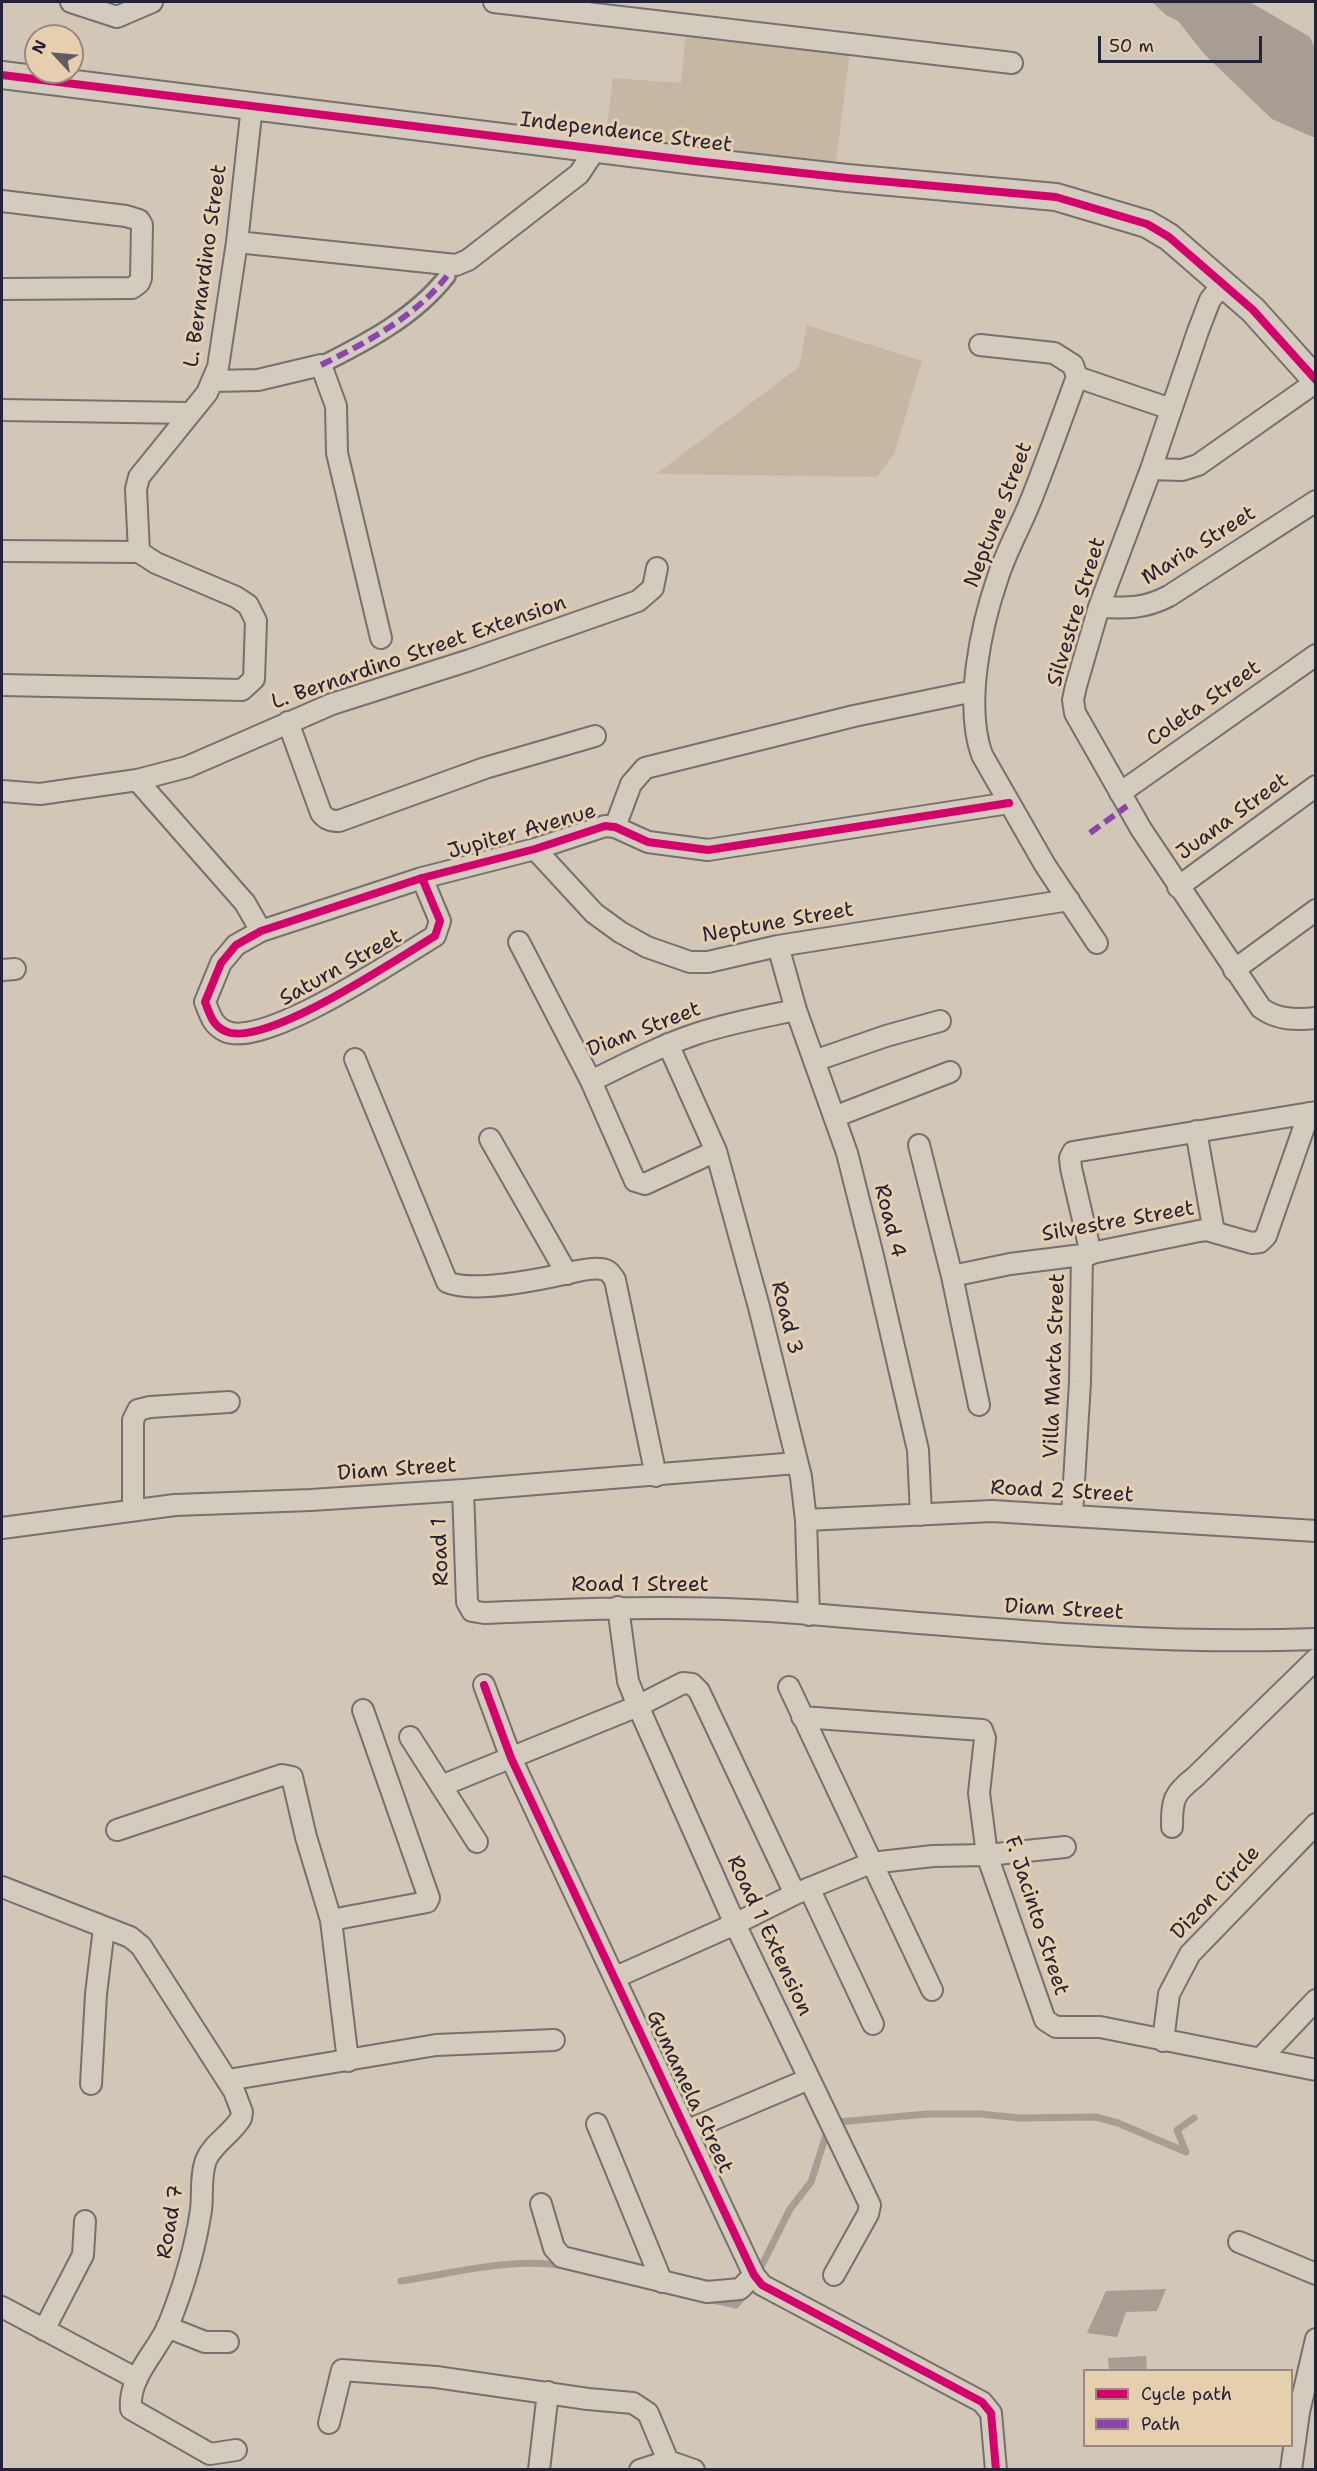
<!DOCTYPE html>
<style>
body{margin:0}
#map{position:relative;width:1317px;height:2471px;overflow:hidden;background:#d2c6b6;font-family:"Shantell Sans",sans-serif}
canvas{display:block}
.frame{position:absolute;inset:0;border:3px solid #22223b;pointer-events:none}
.legend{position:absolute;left:1083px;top:2369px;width:210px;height:78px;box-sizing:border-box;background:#e6cfaf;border:2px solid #988a81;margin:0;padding:8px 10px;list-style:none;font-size:18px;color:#22223b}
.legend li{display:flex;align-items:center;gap:12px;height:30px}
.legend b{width:30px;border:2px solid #988a81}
.north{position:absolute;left:24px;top:24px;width:60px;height:60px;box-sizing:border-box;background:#e6cfaf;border:2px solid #988a81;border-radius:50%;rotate:296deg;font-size:16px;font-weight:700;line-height:24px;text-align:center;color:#22223b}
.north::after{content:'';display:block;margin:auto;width:21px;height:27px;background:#605b66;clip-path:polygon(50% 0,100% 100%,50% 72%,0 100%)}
.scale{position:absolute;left:1098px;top:36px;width:164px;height:27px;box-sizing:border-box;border:3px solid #22223b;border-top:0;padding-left:8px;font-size:18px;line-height:21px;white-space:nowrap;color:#22223b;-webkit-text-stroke:4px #e6cfaf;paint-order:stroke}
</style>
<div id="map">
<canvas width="1317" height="2471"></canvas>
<div class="frame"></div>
<ul class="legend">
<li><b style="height:8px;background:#d6006c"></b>Cycle path</li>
<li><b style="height:8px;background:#8e44ad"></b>Path</li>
</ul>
<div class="north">N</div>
<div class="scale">50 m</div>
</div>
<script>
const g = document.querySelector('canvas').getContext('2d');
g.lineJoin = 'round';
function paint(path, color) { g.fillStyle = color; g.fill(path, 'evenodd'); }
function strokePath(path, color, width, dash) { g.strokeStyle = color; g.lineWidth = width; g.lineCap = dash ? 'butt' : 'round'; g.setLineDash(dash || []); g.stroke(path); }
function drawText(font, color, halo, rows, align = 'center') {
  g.font = font + ' "Shantell Sans",sans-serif'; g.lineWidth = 6; g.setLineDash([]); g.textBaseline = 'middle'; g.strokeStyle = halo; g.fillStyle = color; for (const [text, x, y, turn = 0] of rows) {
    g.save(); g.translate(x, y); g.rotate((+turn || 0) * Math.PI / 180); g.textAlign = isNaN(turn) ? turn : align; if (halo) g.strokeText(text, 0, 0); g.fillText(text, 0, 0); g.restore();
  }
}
const built = new Path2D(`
 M686 33 850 50 836 162 605 139 613 78 681 83Z
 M807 325 922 361 894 454 877 477 656 474 799 367Z`);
const water = new Path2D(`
 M1152 2H1250L1310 37 1315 49V138L1272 119 1205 55 1178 21 1166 15Z
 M1166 2289 1157 2311 1126 2312 1117 2337 1087 2333 1106 2291Z
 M1146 2356 1147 2370H1109L1108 2358Z`);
const stream = new Path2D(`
 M838 2122 927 2114H980L1020 2118 1096 2117 1118 2123 1186 2152 1177 2130 1194 2118
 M760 2269 790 2209 811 2182 826 2135
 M401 2281C454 2273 512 2257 565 2266
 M708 2299 736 2305 747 2292`);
const pedestrian = new Path2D(`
 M321 365C367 342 415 317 447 276`);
const minor = new Path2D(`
 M71 2 117 17 152 2
 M494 2 1012 63
 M2 201 126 216 139 220 142 225 141 278 139 283 132 288 2 289
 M237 242 456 265 468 260 579 174 591 156V147
 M1224 282 1210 300 1198 331 1151 469 1099 607 1076 686 1073 700 1075 713 1141 829 1261 1008C1277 1020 1296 1020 1316 1018
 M980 345 1054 353 1073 365 1077 377
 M1077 377C1061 420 1046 463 1029 505 1019 529 1006 552 998 577 981 626 964 705 982 755L1045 865 1097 943
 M1077 377 1171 409
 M213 381 258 380 321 365 336 406 337 453 381 638
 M2 410 189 413
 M1151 469 1182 470 1198 465 1316 382
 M2 551 139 552 156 563 236 597 248 605 256 621 254 679 242 690 2 685
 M139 552 136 489 139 477 207 393 218 367 237 242 252 106
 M1099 607C1127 608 1144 609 1169 596L1316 501
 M288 722 321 813C326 819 330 821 339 821L485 768 595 736
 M137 780 245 903 261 931
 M2 791 40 794 137 780 187 767 332 704 470 660 638 601 653 588 657 568
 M1120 793 1316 655
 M615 827 631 784 645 768 854 716 974 691
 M535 849 594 913 620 932 647 947 690 962H708L778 946 1069 900
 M422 878 440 921 435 936C398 958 263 1050 225 1031 212 1025 210 1014 205 1002L221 963 236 945 261 931 422 878 535 849 605 826 615 827 648 842 708 850 1009 803
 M1178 887 1316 786
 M519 942 591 1081 635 1181 645 1184 716 1151
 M778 946 796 1010 847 1153 873 1256 918 1450 921 1515
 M2 970 15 969
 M1234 970 1316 910
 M668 1044 716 1151 759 1307 801 1477 806 1520 809 1615
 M355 1059 447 1282C471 1293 537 1280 564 1274 575 1272 590 1267 601 1269 609 1270 611 1274 615 1280L656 1476
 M814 1061 886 1036 940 1021
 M591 1081C626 1064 660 1046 696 1034 729 1023 762 1017 796 1010
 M834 1117 950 1072
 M1196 1131 1214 1232
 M490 1139 567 1274
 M919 1145 952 1276 979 1405
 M1091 1254 1071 1168 1070 1158 1073 1152 1316 1112
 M952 1276 1010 1264 1082 1255 1199 1231 1206 1230 1252 1243 1260 1242 1266 1236 1309 1113
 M463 1490 467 1602 472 1611 484 1613C579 1609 673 1605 769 1611 951 1624 1133 1646 1316 1639
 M133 1509V1420L138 1410 150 1407 229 1402
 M1072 1515 1080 1382 1082 1255
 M806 1520 992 1511 1316 1531
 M2 1528 175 1505 311 1500 463 1490 797 1463
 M618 1607 628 1681 638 1706 735 1924 870 2205 868 2214 834 2275
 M484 1685 511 1758 754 2275 762 2285 982 2402 991 2413 996 2470
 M789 1687 932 1990
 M802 1717 982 1730 985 1738 979 1793 987 1855 1045 2020 1056 2027H1100L1316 2070
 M410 1737 477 1842
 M441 1786 638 1706 683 1683 692 1684 699 1691 795 1894
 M1172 1827C1172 1800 1173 1794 1195 1777L1316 1659
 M117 1830 282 1775 292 1777 306 1837 331 1920 348 2061
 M2 1887 130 1937 141 1946 234 2091 242 2112 241 2118C233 2133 213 2143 206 2160 200 2176 203 2194 201 2210 195 2250 183 2289 168 2326 156 2353 128 2377 131 2409L210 2454 236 2450
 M809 1888 873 2024
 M331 1920 427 1902 429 1898 363 1710
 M616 1977 735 1924 795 1894 871 1863 933 1856 987 1855 1065 1847
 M1163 2041 1169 1994 1190 1954 1316 1824
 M1260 2059 1316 2000
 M228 2080 436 2045 554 2040
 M91 2084 96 1994 104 1928
 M597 2124 662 2282
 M686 2131 809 2079
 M541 2204 554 2248 562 2257 707 2292 740 2289 754 2275
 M1239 2242 1316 2274
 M2 2307 137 2379
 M167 2327 205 2342H228
 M44 2330 83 2255 85 2221
 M329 2423 342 2370 436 2377 588 2399 633 2403 648 2413 668 2461 694 2470
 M539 2470 548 2392
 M640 2470 668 2461
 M1291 2470 1299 2412 1316 2339`);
const tertiary = new Path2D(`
 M2 75 695 161 847 178 1056 197 1147 224 1169 237 1253 310 1316 380`);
const quiet = new Path2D(`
 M321 365C367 342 415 317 447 276
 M1090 833 1127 806`);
const cycleway = new Path2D(`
 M2 75 695 161 847 178 1056 197 1147 224 1169 237 1253 310 1316 380
 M422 878 440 921 435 936C398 958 263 1050 225 1031 212 1025 210 1014 205 1002L221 963 236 945 261 931 422 878 535 849 605 826 615 827 648 842 708 850 1009 803
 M484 1685 511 1758 754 2275 762 2285 982 2402 991 2413 996 2470`);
const streetNames = [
 ["Independence Street",626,133,7],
 ["L. Bernardino Street",206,266,-82],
 ["Neptune Street",999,515,-69],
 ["Maria Street",1199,546,-32],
 ["Silvestre Street",1077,612,-73],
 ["L. Bernardino Street Extension",419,653,-19],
 ["Coleta Street",1204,704,-35],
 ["Juana Street",1233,817,-36],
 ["Jupiter Avenue",522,832,-16],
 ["Neptune Street",778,923,-10],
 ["Saturn Street",341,968,-29],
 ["Diam Street",644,1030,-21],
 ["Road 4",889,1221,76],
 ["Silvestre Street",1118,1222,-10],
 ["Road 3",786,1318,76],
 ["Villa Marta Street",1055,1366,-88],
 ["Diam Street",397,1470,-4],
 ["Road 2 Street",1062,1492,3],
 ["Road 1",441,1552,-92],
 ["Road 1 Street",640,1586],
 ["Diam Street",1064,1610,3],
 ["Dizon Circle",1216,1893,-47],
 ["F. Jacinto Street",1036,1916,72],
 ["Road 1 Extension",769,1936,65],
 ["Gumamela Street",689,2092,65],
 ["Road 7",171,2222,-80]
];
paint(built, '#c6b7a3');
paint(water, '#a99c92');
strokePath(stream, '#a99c92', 7);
strokePath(pedestrian, '#76706e', 20);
strokePath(minor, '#76706e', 24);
strokePath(tertiary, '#76706e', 30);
strokePath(pedestrian, '#d4cbbf', 15);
strokePath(minor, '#d4cbbf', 20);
strokePath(tertiary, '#d4cbbf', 26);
strokePath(quiet, '#8e44ad', 6, [12, 6]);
strokePath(cycleway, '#d6006c', 8);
drawText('21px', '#22223b', '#e6cfaf', streetNames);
</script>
